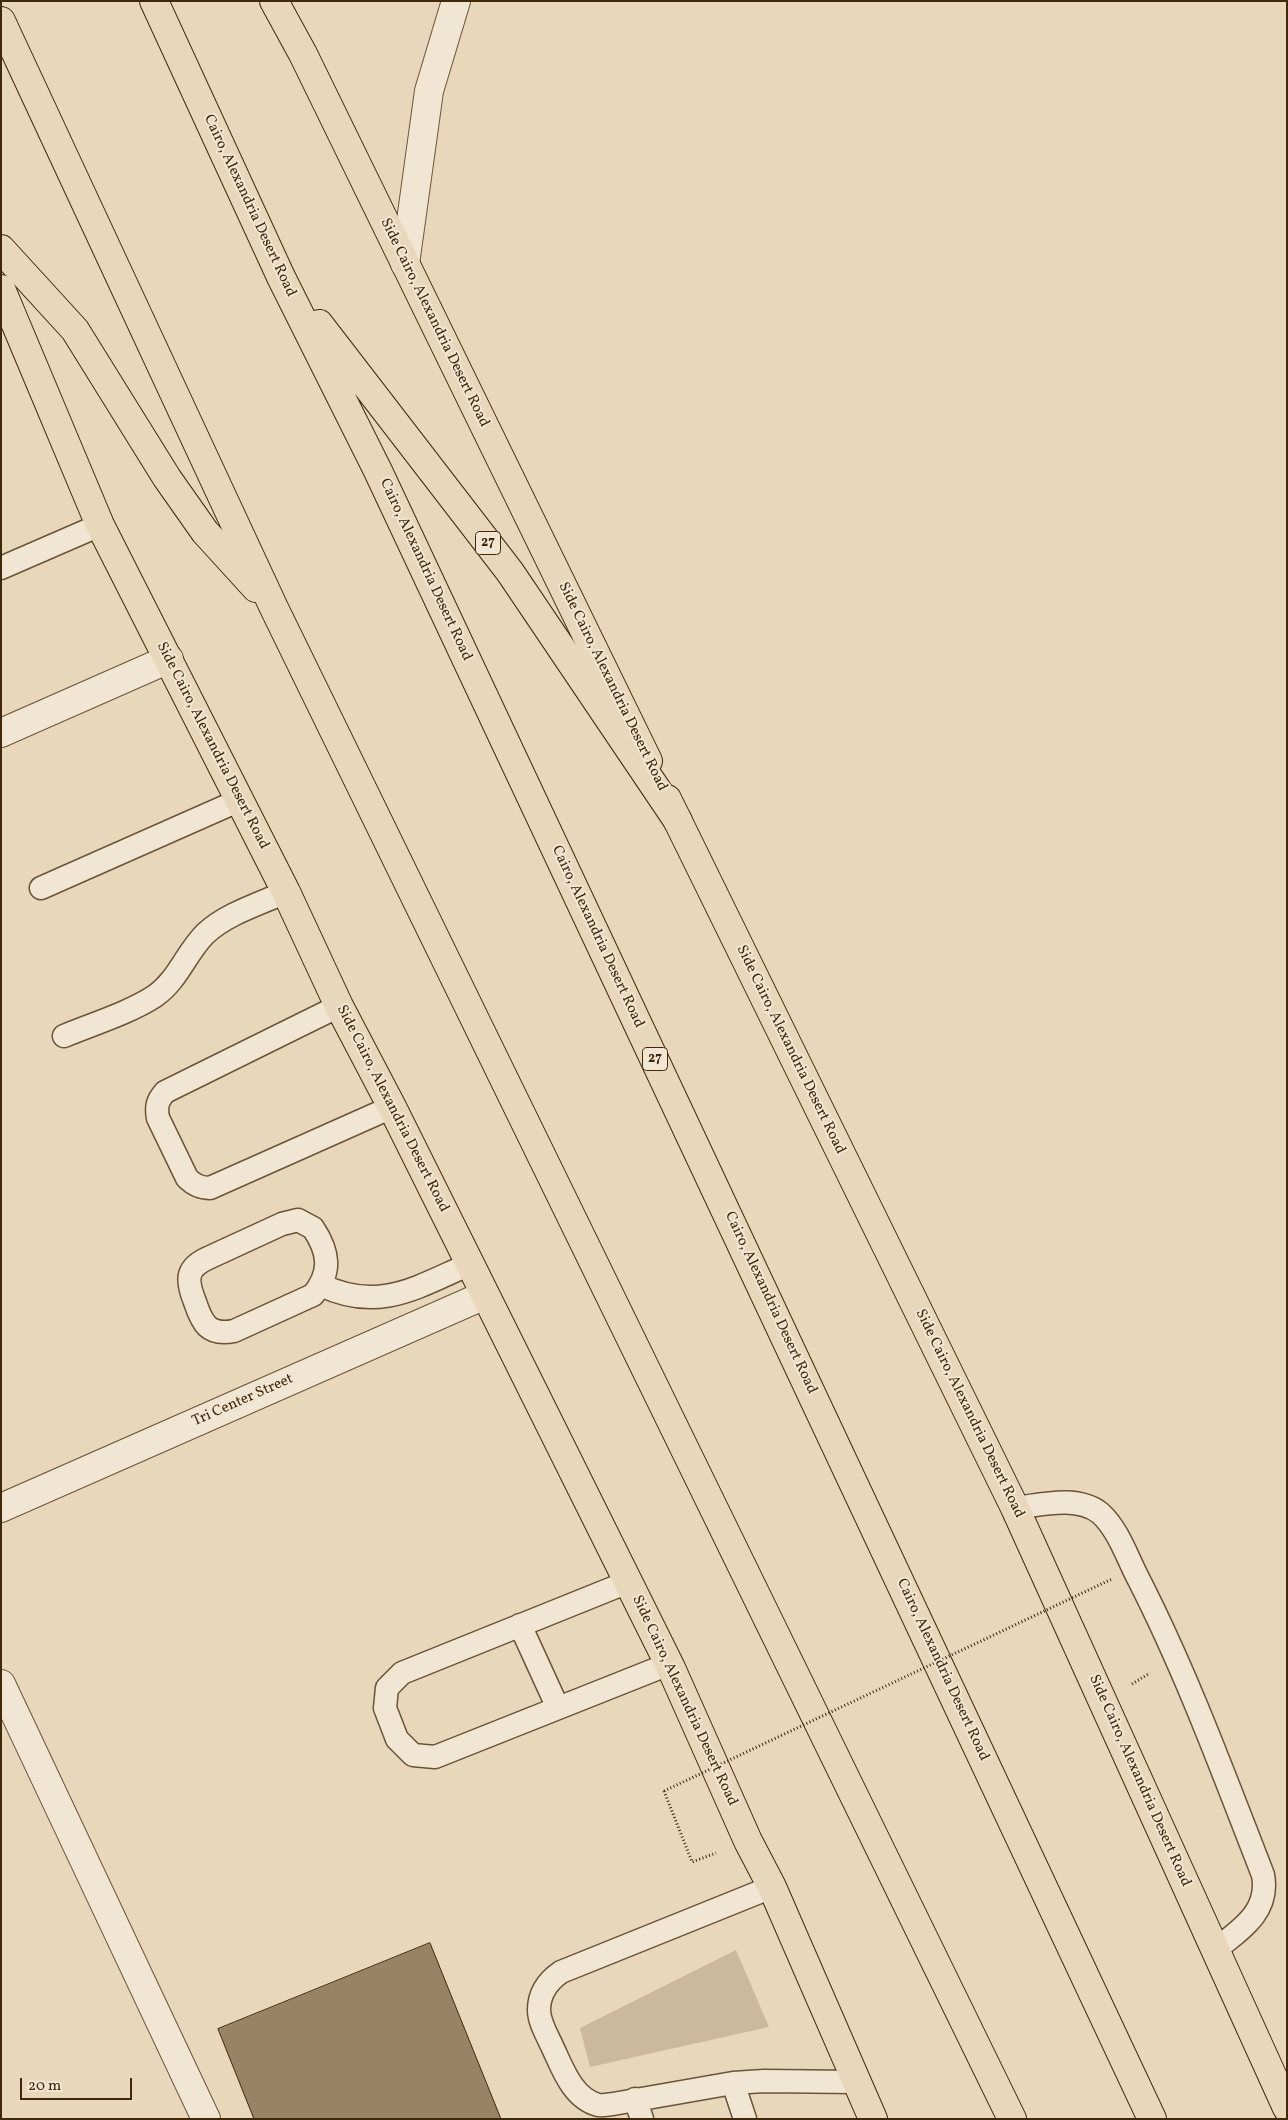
<!DOCTYPE html>
<style>
body{margin:0}
#map{position:relative;width:1288px;height:2120px;overflow:hidden;background:#e9d7bb;font-family:Vollkorn,serif}
canvas{display:block}
.frame{position:absolute;inset:0;border:2px solid #40290a;pointer-events:none}
.scale{position:absolute;left:20px;top:2078px;width:112px;height:22px;box-sizing:border-box;border:2px solid #40290a;border-top:0;padding-left:6px;font-size:15px;line-height:18px;white-space:nowrap;color:#40290a;-webkit-text-stroke:4px #f1e5d3;paint-order:stroke}
</style>
<div id="map">
<canvas width="1288" height="2120"></canvas>
<div class="frame"></div>
<div class="scale">20 m</div>
</div>
<script>
const g = document.querySelector('canvas').getContext('2d');
g.lineJoin = 'round';
function paint(path, color) { g.fillStyle = color; g.fill(path, 'evenodd'); }
function strokePath(path, color, width, dash) { g.strokeStyle = color; g.lineWidth = width; g.lineCap = dash ? 'butt' : 'round'; g.setLineDash(dash || []); g.stroke(path); }
function drawText(font, color, halo, rows, align = 'center') {
  g.font = font + ' Vollkorn,serif'; g.lineWidth = 4; g.setLineDash([]); g.textBaseline = 'middle'; g.strokeStyle = halo; g.fillStyle = color; for (const [text, x, y, turn = 0] of rows) {
    g.save(); g.translate(x, y); g.rotate((+turn || 0) * Math.PI / 180); g.textAlign = isNaN(turn) ? turn : align; if (halo) g.strokeText(text, 0, 0); g.fillText(text, 0, 0); g.restore();
  }
}
const green = new Path2D(`
 M736 1950 769 2027 590 2067 580 2028Z`);
const building = new Path2D(`
 M430 1943 501 2119H254L218 2029Z`);
const path = new Path2D(`
 M1132 1684 1150 1673
 M664 1791 692 1862 716 1853`);
const service = new Path2D(`
 M1 568 100 525
 M41 888 240 800
 M339 1006 165 1092C157 1101 156 1107 158 1118L187 1178C194 1185 200 1188 210 1188L392 1107
 M64 1036C93 1024 129 1013 155 996 178 980 186 953 205 934 226 914 259 904 286 892
 M298 1220 313 1228C329 1252 332 1272 313 1295L234 1331C208 1336 202 1323 195 1302 187 1282 185 1269 206 1259L282 1224Z
 M321 1285C379 1313 417 1287 470 1264
 M1015 1508C1041 1505 1077 1495 1100 1513 1118 1529 1127 1557 1138 1578 1187 1674 1224 1775 1263 1875 1270 1912 1240 1930 1215 1950
 M628 1582 402 1673 387 1688 385 1708 397 1739 413 1755 435 1757 669 1664
 M520 1625 558 1708
 M772 1887 561 1972C548 1981 539 1993 539 2010 539 2022 547 2035 552 2046 562 2067 572 2098 598 2105 603 2106 609 2104 613 2104L733 2083 764 2081 857 2082
 M733 2083 745 2119
 M635 2099 642 2119`);
const minor = new Path2D(`
 M1 733 169 659
 M1 1508 485 1295
 M1 1684 206 2119`);
const tertiary = new Path2D(`
 M405 264 429 91 456 1`);
const primary = new Path2D(`
 M274 1 303 54 648 761
 M1 289 100 525 286 892 339 1006 392 1107 671 1668 748 1841 772 1887 873 2119
 M667 799 1015 1508 1287 2108`);
const motorway = new Path2D(`
 M154 1 281 277 378 471 1152 2119
 M1 21 274 608 1012 2119
 M1 249 75 330 167 478 205 532 256 588
 M319 324 510 572 678 821`);
const pathBridge = new Path2D(`
 M664 1791 1112 1579`);
const shields = [
 [488,543,25],
 [655,1059,25]
];
const shieldNames = [
 ["27",488,543],
 ["27",655,1059]
];
const streetNames = [
 ["Cairo, Alexandria Desert Road",249,206,65],
 ["Side Cairo, Alexandria Desert Road",434,323,64],
 ["Cairo, Alexandria Desert Road",425,570,65],
 ["Side Cairo, Alexandria Desert Road",612,687,64],
 ["Side Cairo, Alexandria Desert Road",212,746,63],
 ["Cairo, Alexandria Desert Road",597,937,65],
 ["Side Cairo, Alexandria Desert Road",790,1050,64],
 ["Side Cairo, Alexandria Desert Road",392,1109,63],
 ["Cairo, Alexandria Desert Road",770,1303,65],
 ["Tri Center Street",243,1401,-24],
 ["Side Cairo, Alexandria Desert Road",969,1414,64],
 ["Cairo, Alexandria Desert Road",942,1670,65],
 ["Side Cairo, Alexandria Desert Road",684,1701,65],
 ["Side Cairo, Alexandria Desert Road",1139,1781,66]
];
paint(green, '#ccb99d');
paint(building, '#988366');
strokePath(building, '#40290a', 1);
strokePath(service, '#6a5436', 25);
strokePath(minor, '#6a5436', 30);
strokePath(tertiary, '#6a5436', 30);
strokePath(primary, '#40290a', 30);
strokePath(motorway, '#40290a', 30);
strokePath(path, '#40290a', 3, [1, 2.5]);
strokePath(service, '#f1e5d3', 22);
strokePath(minor, '#f1e5d3', 28);
strokePath(tertiary, '#f1e5d3', 28);
strokePath(primary, '#e9d7bb', 28);
strokePath(motorway, '#e9d7bb', 28);
strokePath(pathBridge, '#40290a', 3, [1, 2.5]);
for (const [x, y, w] of shields) { const box = new Path2D(); box.roundRect(x - w / 2, y - 11.5, w, 23, 4); g.fillStyle = '#f1e5d3'; g.fill(box); strokePath(box, '#40290a', 1); }
drawText('bold 14px', '#40290a', null, shieldNames);
drawText('15px', '#40290a', '#f1e5d3', streetNames);
</script>
